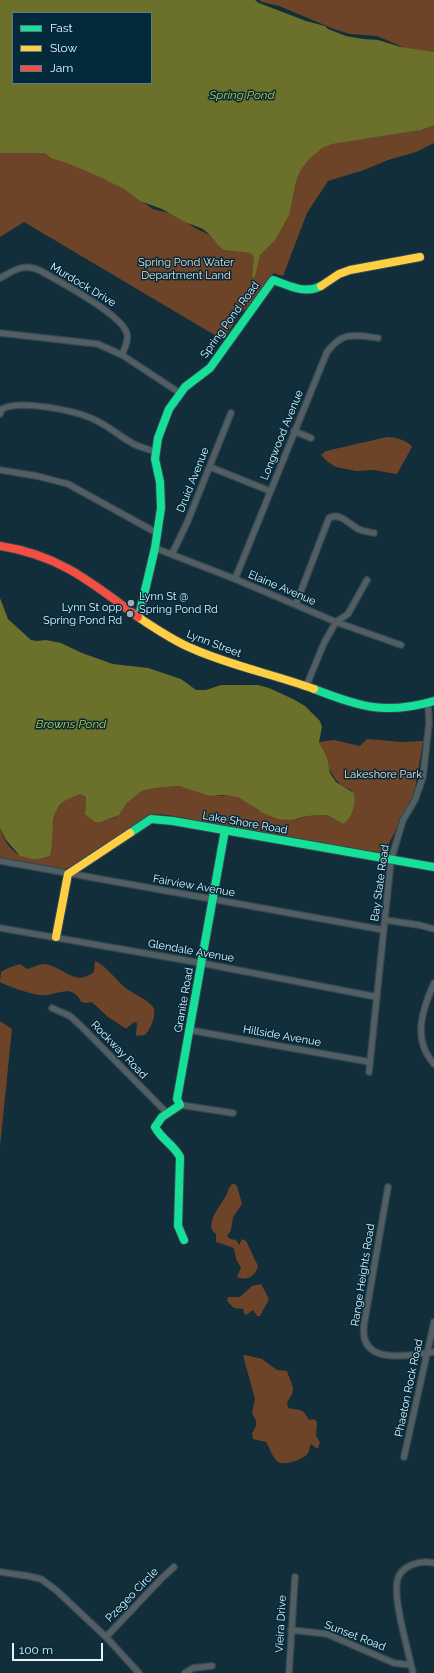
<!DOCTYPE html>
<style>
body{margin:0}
#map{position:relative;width:434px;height:1673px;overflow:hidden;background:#112e3a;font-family:Raleway,sans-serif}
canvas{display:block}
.legend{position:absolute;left:12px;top:12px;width:140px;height:72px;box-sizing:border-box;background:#032a3b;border:1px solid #5d7b88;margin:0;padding:5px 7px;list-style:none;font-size:12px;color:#e5f4fc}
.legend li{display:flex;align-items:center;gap:8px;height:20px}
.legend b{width:20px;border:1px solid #5d7b88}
.scale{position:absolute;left:12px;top:1643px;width:91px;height:18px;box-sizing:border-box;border:2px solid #e5f4fc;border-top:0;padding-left:5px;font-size:12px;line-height:14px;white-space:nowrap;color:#e5f4fc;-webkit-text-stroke:3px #032a3b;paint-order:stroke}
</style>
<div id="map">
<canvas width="434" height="1673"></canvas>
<ul class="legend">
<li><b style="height:5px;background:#16e098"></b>Fast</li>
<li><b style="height:5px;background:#ffcf43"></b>Slow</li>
<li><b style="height:5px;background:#f24e42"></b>Jam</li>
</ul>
<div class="scale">100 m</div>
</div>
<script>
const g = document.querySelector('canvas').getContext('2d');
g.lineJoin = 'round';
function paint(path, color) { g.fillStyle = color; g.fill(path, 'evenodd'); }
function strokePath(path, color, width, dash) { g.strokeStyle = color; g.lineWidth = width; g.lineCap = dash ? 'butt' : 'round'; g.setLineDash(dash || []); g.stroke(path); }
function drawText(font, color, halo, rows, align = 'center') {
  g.font = font + ' Raleway,sans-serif'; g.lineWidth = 3; g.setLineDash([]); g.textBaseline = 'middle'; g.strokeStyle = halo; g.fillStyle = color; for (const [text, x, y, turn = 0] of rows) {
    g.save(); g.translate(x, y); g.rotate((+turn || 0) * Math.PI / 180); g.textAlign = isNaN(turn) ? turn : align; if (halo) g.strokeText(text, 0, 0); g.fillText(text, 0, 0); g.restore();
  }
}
const green = new Path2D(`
 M259 0H434V53L405 48 377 36 350 34 334 29 279 6 262 2Z
 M434 122V143L416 152 388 160 364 170 328 181 307 213 283 276 273 273 267 289 240 314 223 340 24 222 0 237V149L50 153 86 168 121 187 153 209 173 214 197 229 212 236 295 167 326 145 346 140 369 138 425 129Z
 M387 437C395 437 409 441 412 447L397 474 373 470 356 471 336 467 328 462 321 455 326 451Z
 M367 739 402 742 423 741 414 795 384 853 323 844 168 815 153 814 144 818C121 833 87 865 61 870L0 858V828C2 832 3 836 5 840 16 858 26 859 46 858L56 810 65 800 80 794 86 797 85 812 101 822 115 817 120 813 127 803 142 791 155 788 179 786 217 796 232 795 244 799 257 810 298 819 307 816 327 815 343 824C354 813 356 806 351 790 329 782 328 761 319 742L334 740 360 746Z
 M95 961C106 965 117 982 127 989 134 994 152 1002 154 1009 156 1017 150 1030 145 1035L136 1036 137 1023 134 1022 127 1028H125L108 1017 92 1002 87 1003 81 1002C72 981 54 998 39 995 28 993 9 987 0 982L1 972 8 968 20 964 27 969C33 968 38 964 43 964 63 965 74 988 94 972Z
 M0 1021 12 1029 0 1146Z
 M232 1184H235L237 1186 242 1204 233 1217 231 1230 227 1236 230 1239 236 1240 239 1245 242 1239 246 1241 258 1266C255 1276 249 1280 239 1278L237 1277 241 1268 236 1259 234 1249 231 1247 216 1242V1234C203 1225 221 1205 226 1196 228 1192 228 1188 232 1184Z
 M261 1284 269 1299 260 1316H257L253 1310 246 1315 244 1313 243 1309 234 1308 227 1301 228 1297H240L252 1286Z
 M245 1355 262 1359 277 1370 287 1371C291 1385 298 1388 287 1402L288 1408C300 1411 302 1407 309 1420L314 1419 317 1422 316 1436 320 1442 318 1448H316L311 1444C309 1447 310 1451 308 1453 306 1457 298 1460 295 1461 273 1468 275 1457 266 1442L253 1439 252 1434 256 1426V1421L252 1413 255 1399 244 1359 243 1356Z`);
const water = new Path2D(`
 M0 0H255L259 3 306 21 325 26 328 29 346 36 363 39 378 40 401 47 434 52V125L421 130 332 144 322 148 308 160 300 171 296 181 289 215 275 240 260 255 255 276 252 278 254 257 251 253 224 250 220 247 210 235 203 229 185 222 162 209 140 201 124 189 100 177 67 163 51 158 45 153H0ZM13 13H151V83H13Z
 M0 598 8 619 31 640 37 641 46 640 61 643 82 653 113 664 148 668 181 679 196 690H206L221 685H258L269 688 293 699 305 706 320 721 322 727 319 742 327 758 330 773 336 782 354 793C356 804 352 819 343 824L327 815 307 816 292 820 278 819 263 813 238 797 224 795 210 796 179 786 155 788 142 791 127 803 119 815 101 822H95L85 814 86 797 80 794C75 797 68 798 63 802 48 814 55 838 50 855 42 861 29 859 20 856L6 840 0 828Z`);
const street = new Path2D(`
 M0 278C17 269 23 263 41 271 60 282 123 315 127 334 129 341 124 349 122 355
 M0 333 98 344 122 355 180 393
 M0 414 2 409C21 399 80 411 99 422 113 429 124 440 138 446 144 448 150 450 156 452
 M294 431 311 438
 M210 467 270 491
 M0 470 37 476 68 484 157 533
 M155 548 235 579 336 622 401 645
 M172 554 187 523 231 413
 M235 579 327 352C343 331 354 335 378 338
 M296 604 329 518C340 512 349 524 358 529 363 531 369 532 374 533
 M306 687 324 643 336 622 348 614 367 580
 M0 861 384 930
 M385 920 419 925 434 929
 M0 928 201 963 377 997
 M434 983C422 1010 412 1039 434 1064
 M52 1008 70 1016 81 1026 167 1113
 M189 1030 370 1062
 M369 1072 391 860 403 820 415 800 423 777 429 723 428 702
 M180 1105 233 1113
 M388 1187 364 1325C359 1367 409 1355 434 1352
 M404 1457 434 1322
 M0 1572 28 1576 41 1579 56 1590 106 1637 139 1673
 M291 1630 327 1634 394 1663 411 1665
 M106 1637 162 1578 174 1567
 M185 1673 193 1668 212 1666
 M289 1673 295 1577
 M413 1673C408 1649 394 1604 397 1582 400 1565 420 1560 434 1563`);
const fast = new Path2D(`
 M139 616 155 548 161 508 160 482 155 459 158 438 169 409 185 387 210 368 273 280C288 285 305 295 321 286
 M314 689C360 707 385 715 434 701
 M130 833 151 819 173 821 434 867
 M184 1240 178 1226 180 1157C173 1144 162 1140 155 1127L162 1117 180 1105 177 1099 225 830`);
const slow = new Path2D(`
 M321 286 339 274 350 270 420 257
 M138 617C155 628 172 640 191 648 231 666 273 674 314 689
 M56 937 68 874 130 833`);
const jam = new Path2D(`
 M0 546C59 555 91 582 138 617`);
const markers = [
 [131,603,4,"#9bafb8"],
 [130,614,4,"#9bafb8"]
];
const parkNames = [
 ["Spring Pond Water",186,263],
 ["Department Land",186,276],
 ["Lakeshore Park",383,775]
];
const streetNames = [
 ["Murdock Drive",83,285,31],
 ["Spring Pond Road",230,320,-54],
 ["Longwood Avenue",282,435,-68],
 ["Druid Avenue",193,480,-68],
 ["Elaine Avenue",282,588,23],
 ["Lynn Street",214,644,21],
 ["Lake Shore Road",245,823,10],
 ["Bay State Road",380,883,-82],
 ["Fairview Avenue",194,886,10],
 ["Glendale Avenue",191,951,10],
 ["Granite Road",184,1000,-80],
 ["Hillside Avenue",282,1036,10],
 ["Rockway Road",119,1050,46],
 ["Range Heights Road",363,1275,-81],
 ["Phaeton Rock Road",409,1388,-78],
 ["Pzegeo Circle",132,1595,-46],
 ["Vieira Drive",281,1624,-87],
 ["Sunset Road",355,1636,21]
];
const poiNames = [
 ["Lynn St @",139,597],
 ["Spring Pond Rd",139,610],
 ["Lynn St opp",122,608,"right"],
 ["Spring Pond Rd",122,621,"right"]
];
const waterNames = [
 ["Spring Pond",242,95],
 ["Browns Pond",71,724]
];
paint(green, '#6e4429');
paint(water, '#6b702b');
strokePath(street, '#324852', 8);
strokePath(fast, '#324852', 10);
strokePath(slow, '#324852', 10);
strokePath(jam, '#324852', 10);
strokePath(street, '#535e63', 5.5);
strokePath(fast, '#16e098', 8);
strokePath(slow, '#ffcf43', 8);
strokePath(jam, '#f24e42', 8);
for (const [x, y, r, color] of markers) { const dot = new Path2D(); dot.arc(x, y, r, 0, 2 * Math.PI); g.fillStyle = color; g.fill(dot); strokePath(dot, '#032a3b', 1.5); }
drawText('11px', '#f3dccf', '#032a3b', parkNames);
drawText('11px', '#e5f4fc', '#032a3b', streetNames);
drawText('11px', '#e5f4fc', '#032a3b', poiNames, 'left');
drawText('italic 12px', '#c3c840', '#032a3b', waterNames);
</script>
